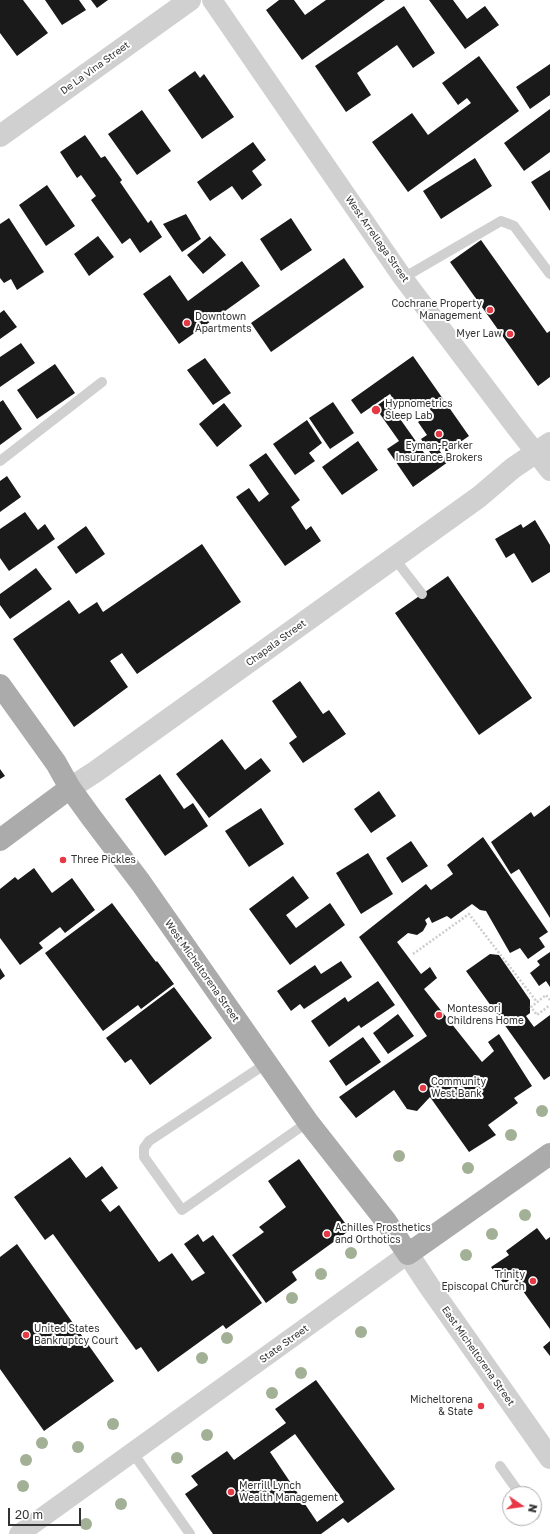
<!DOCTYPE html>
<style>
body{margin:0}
#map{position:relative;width:550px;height:1534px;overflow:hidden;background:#fff;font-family:"Golos Text",sans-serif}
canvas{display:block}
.north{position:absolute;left:502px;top:1486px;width:40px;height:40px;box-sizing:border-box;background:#fff;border:1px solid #adadad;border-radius:50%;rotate:103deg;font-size:11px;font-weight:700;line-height:16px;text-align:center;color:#333}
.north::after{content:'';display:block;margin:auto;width:14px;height:18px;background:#e63946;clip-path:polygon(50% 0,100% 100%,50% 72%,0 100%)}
.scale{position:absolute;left:8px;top:1508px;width:73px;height:18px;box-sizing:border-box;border:2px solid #333;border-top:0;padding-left:5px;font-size:12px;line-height:14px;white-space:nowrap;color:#333;-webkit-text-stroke:3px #fff;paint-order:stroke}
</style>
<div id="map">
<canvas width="550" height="1534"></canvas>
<div class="north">N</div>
<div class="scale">20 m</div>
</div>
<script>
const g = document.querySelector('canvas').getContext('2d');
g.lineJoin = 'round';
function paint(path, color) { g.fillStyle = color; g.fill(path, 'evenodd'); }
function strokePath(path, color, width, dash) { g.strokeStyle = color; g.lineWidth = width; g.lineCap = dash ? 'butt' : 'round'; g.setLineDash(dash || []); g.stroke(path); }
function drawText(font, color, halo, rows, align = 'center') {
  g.font = font + ' "Golos Text",sans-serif'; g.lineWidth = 4; g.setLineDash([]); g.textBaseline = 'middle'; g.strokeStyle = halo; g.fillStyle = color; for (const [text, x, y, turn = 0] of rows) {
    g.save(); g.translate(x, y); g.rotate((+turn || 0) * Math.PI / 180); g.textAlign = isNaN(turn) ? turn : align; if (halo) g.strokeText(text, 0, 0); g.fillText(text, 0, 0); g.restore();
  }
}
const building = new Path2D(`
 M0 0H23L48 33 17 56 0 33Z
 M45 0H79L86 10 62 25Z
 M91 0H108L97 8Z
 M279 0H294L305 15 326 0H385L302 60 266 10Z
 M429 0H453L467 19 485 6 499 25 465 49Z
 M404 6 435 53 413 68 397 45 357 73 371 95 346 112 315 66Z
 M479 56 519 111 408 192 372 142 412 113 428 135 471 103 467 98 458 105 442 83Z
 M550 64V95L530 109 516 87Z
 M195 71 200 78 204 74 234 117 202 139 168 90Z
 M550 109V152L524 171 504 143Z
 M142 110 171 151 137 175 108 134Z
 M85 135 101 158 105 156 122 180 120 182 148 223 151 220 162 237 140 253 130 238 122 244 91 200 96 196 81 175 77 178 60 152Z
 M253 142 266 160 252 171 262 185 242 200 232 186 210 201 197 182Z
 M475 158 492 186 441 219 423 191Z
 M550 170V211L531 182Z
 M47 185 75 226 46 246 19 205Z
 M186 214 201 239 182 252 163 224Z
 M9 218 44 272 17 290 11 279 4 283 0 278V224Z
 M291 218 312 250 281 271 260 239Z
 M98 236 114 257 89 276 74 254Z
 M210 236 226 255 203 274 187 255Z
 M481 240 547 333 550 331V377L538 386 450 262Z
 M344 258 364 287 271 352 251 323Z
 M242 261 260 286 179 344 143 294 170 275 188 301Z
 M4 310 17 327 0 339V313Z
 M21 343 35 363 0 387V357Z
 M413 356 469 436 446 452 443 447 439 450 448 462 413 487 387 449 399 441 375 407 386 399 427 457 431 454 421 439 427 435 418 422 432 412 427 405 421 409 414 400 400 409 390 394 361 414 351 400Z
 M205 358 231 393 213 405 187 370Z
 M55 364 75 393 37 419 17 390Z
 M3 400 22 429 0 445V402Z
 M333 402 354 433 330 449 309 418Z
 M224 403 242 426 217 447 199 424Z
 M307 420 322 443 309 453 315 461 295 475 273 444Z
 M358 441 378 470 342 495 322 467Z
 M266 453 300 500 291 507 306 530 311 526 321 541 285 566 236 497 249 488 259 502 269 494 249 465Z
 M7 476 21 497 0 512V481Z
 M25 512 38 530 45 524 55 539 9 571 0 558V529Z
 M535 520 550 545V572L532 583 514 553 506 558 495 539 521 524 523 528Z
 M86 526 105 554 76 574 57 547Z
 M202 544 241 602 137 674 122 653 110 661 128 687 74 727 13 639 69 600 79 614 97 602 103 612Z
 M36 568 52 589 10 619 0 605V594Z
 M448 576 532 698 479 735 395 613Z
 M300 681 323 714 329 710 346 734 303 763 289 743 297 737 272 701Z
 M222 739 245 770 261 758 271 771 209 818 176 774Z
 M0 769 5 776 0 779Z
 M160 774 184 809 193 803 208 826 165 856 125 799Z
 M379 791 396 816 371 833 354 809Z
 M550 805V918L519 869 511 874 491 842 531 812 534 817Z
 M261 808 284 844 249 867 225 831Z
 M483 837 548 932 539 938 545 947 528 959 520 948 510 953 486 911 480 910 472 904 451 919 447 916 432 923 429 917 425 920 427 924 423 931 417 935 408 933 397 942 421 974 430 967 437 978 424 989 482 1062 494 1051 488 1042 499 1034 532 1086 514 1098 518 1103 488 1125 496 1135 469 1152 430 1097 417 1111 407 1109 394 1090 356 1118 339 1097 427 1036 359 937 426 884 431 890 453 874 447 865Z
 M411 841 428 866 402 883 386 858Z
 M368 853 393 894 361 914 336 873Z
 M34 868 52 893 72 878 95 910 65 933 60 927 39 943 43 948 20 965 0 938V889L15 877 18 880Z
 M293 876 309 898 286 915 296 928 330 903 345 925 290 965 249 909Z
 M112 903 156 962 157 961 174 984 141 1009 138 1005 103 1031 45 953Z
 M550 952V987L546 981 539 986 530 973 540 965 537 961Z
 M490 954 499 955 530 1000V1013L526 1016 534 1027 550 1015V1076L544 1080 466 971Z
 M341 961 352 977 304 1009 300 1004 291 1011 277 991 315 965 321 974Z
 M0 968 5 976 0 980Z
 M378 981 395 1005 361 1028 359 1025 329 1047 311 1021 345 997 348 1002Z
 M174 987 212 1038 150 1085 131 1059 125 1063 106 1038Z
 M398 1014 414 1036 388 1054 373 1033Z
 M363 1037 381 1062 346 1086 329 1061Z
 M70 1157 86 1178 102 1166 118 1188 101 1200 110 1212 119 1205 159 1262 172 1253 192 1281 205 1273 184 1244 198 1234 203 1242 213 1235 262 1303 226 1329 223 1325 158 1372 141 1347 136 1350 53 1234 45 1240 14 1197Z
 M299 1159 350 1230 292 1272 297 1280 266 1303 232 1255 264 1232 259 1227 286 1207 268 1181Z
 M537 1228 546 1240 550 1237V1329L513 1277 504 1284 491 1267 509 1255 506 1251Z
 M17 1244 114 1381 44 1431 0 1369V1257Z
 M550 1341V1356L543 1347Z
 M316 1380 395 1489 348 1523 343 1518 321 1534H213L185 1494 198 1485 191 1476 227 1451 234 1460 286 1423 275 1409ZM295 1434 344 1502 317 1522 270 1452Z`);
const path = new Path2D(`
 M413 954 469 914 537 1002
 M550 1000 546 995 531 1007 537 1015 550 1005`);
const service = new Path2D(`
 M403 278 501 221 514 226 550 274
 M0 461 102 382
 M394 558 422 594
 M267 1063 149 1141 144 1148V1157L182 1210 308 1122
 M133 1453 190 1534
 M500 1466 520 1494
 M534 1513 535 1515`);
const minor = new Path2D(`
 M212 0 403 278 514 425 550 471
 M19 1534 408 1254`);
const tertiary = new Path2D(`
 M0 136 190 0
 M70 788 95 772 433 530 479 497 513 468 550 443
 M408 1254 429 1286 550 1458`);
const primary = new Path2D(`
 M0 685 56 763 70 788 91 817 141 883 308 1122 385 1220 408 1254 550 1154
 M0 840 70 788`);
const trees = [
 [542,1111],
 [511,1135],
 [399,1156],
 [468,1168],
 [525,1215],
 [492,1234],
 [351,1253],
 [466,1255],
 [321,1274],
 [292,1298],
 [361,1332],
 [227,1338],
 [202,1358],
 [301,1373],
 [272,1393],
 [113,1424],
 [207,1435],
 [42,1443],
 [78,1447],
 [177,1458],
 [26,1460],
 [23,1486],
 [121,1504],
 [86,1524]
];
const markers = [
 [490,310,4,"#e63946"],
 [187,323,4,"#e63946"],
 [510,334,4,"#e63946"],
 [376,410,5,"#e63946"],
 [439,434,4,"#e63946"],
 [63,860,4,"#e63946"],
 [439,1015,4,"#e63946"],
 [423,1088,4,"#e63946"],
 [327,1234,4,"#e63946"],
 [533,1281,4,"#e63946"],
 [26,1335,4,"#e63946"],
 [481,1406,4,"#e63946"],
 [231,1492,4,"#e63946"]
];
const streetNames = [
 ["De La Vina Street",95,68,-36],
 ["West Arrellaga Street",377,239,55],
 ["Chapala Street",276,643,-36],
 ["West Micheltorena Street",202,971,55],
 ["State Street",284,1344,-36],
 ["East Micheltorena Street",478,1356,55]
];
const poiNames = [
 ["Cochrane Property",482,304,"right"],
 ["Management",482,316,"right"],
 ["Downtown",195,317],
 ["Apartments",195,329],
 ["Myer Law",502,334,"right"],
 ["Hypnometrics",385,404],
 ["Sleep Lab",385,416],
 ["Eyman-Parker",439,446,"center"],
 ["Insurance Brokers",439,458,"center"],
 ["Three Pickles",71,860],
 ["Montessori",447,1009],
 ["Childrens Home",447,1021],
 ["Community",431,1082],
 ["West Bank",431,1094],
 ["Achilles Prosthetics",335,1228],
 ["and Orthotics",335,1240],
 ["Trinity",525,1275,"right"],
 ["Episcopal Church",525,1287,"right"],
 ["United States",34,1329],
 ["Bankruptcy Court",34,1341],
 ["Micheltorena",473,1400,"right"],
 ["& State",473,1412,"right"],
 ["Merrill Lynch",239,1486],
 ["Wealth Management",239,1498]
];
paint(building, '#1a1a1a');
strokePath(path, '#cdcdcd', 2.5, [2, 2]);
strokePath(service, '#d0d0d0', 10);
strokePath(minor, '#d0d0d0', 20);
strokePath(tertiary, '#d0d0d0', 22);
strokePath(primary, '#ababab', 22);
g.fillStyle = '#a2b095';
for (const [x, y] of trees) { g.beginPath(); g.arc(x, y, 6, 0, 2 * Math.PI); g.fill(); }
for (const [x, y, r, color] of markers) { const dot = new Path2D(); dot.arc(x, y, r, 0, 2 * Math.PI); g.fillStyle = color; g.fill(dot); strokePath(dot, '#fff', 1.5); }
drawText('10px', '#333', '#fff', streetNames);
drawText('10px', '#333', '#fff', poiNames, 'left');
</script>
